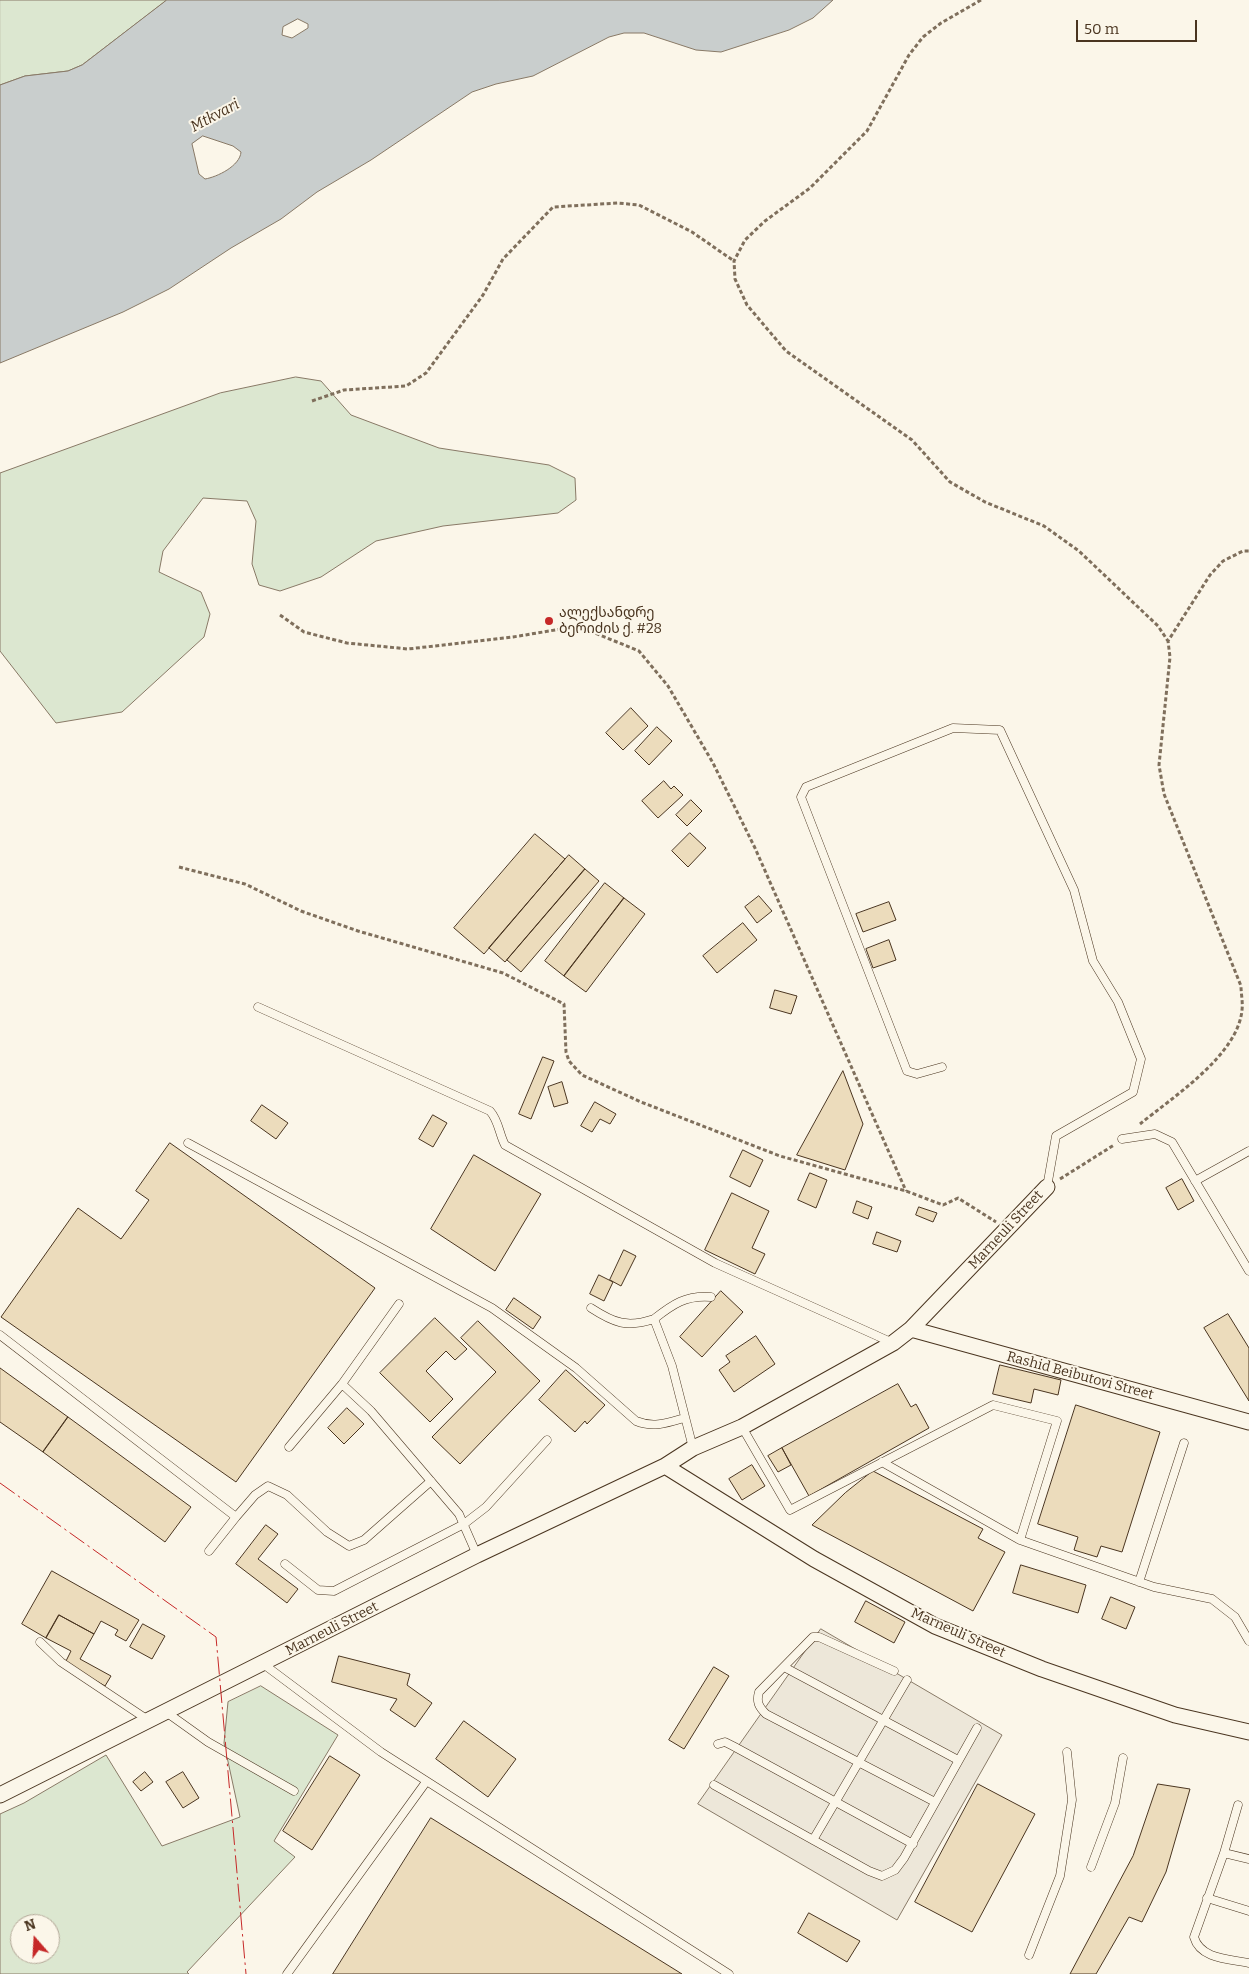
<!DOCTYPE html>
<meta charset="utf-8">
<style>
body{margin:0}
#map{position:relative;width:1249px;height:1974px;overflow:hidden;background:#fbf6e9;font-family:Bitter,serif}
canvas{display:block}
.north{position:absolute;left:10px;top:1914px;width:50px;height:50px;box-sizing:border-box;background:#fbf6e9;border:1px solid #b4a999;border-radius:50%;rotate:341deg;font-size:14px;font-weight:700;line-height:20px;text-align:center;color:#4a3520}
.north::after{content:'';display:block;margin:auto;width:18px;height:22px;background:#c62828;clip-path:polygon(50% 0,100% 100%,50% 72%,0 100%)}
.scale{position:absolute;left:1076px;top:20px;width:121px;height:22px;box-sizing:border-box;border:2px solid #4a3520;border-top:0;padding-left:6px;font-size:15px;line-height:18px;white-space:nowrap;color:#4a3520;-webkit-text-stroke:4px #fbf6e9;paint-order:stroke}
</style>
<div id="map">
<canvas width="1249" height="1974"></canvas>
<div class="north">N</div>
<div class="scale">50 m</div>
</div>
<script>
const g = document.querySelector('canvas').getContext('2d');
g.lineJoin = 'round';
function paint(path, color) { g.fillStyle = color; g.fill(path, 'evenodd'); }
function strokePath(path, color, width, dash) { g.strokeStyle = color; g.lineWidth = width; g.lineCap = dash ? 'butt' : 'round'; g.setLineDash(dash || []); g.stroke(path); }
function drawText(font, color, halo, rows, align = 'center') {
  g.font = font + ' Bitter,"Noto Sans Georgian",serif'; g.lineWidth = 4; g.setLineDash([]); g.textBaseline = 'middle'; g.strokeStyle = halo; g.fillStyle = color; for (const [text, x, y, turn = 0] of rows) {
    g.save(); g.translate(x, y); g.rotate((+turn || 0) * Math.PI / 180); g.textAlign = isNaN(turn) ? turn : align; if (halo) g.strokeText(text, 0, 0); g.fillText(text, 0, 0); g.restore();
  }
}
const green = new Path2D(`
 M0 0H167L82 65 68 71 25 76 0 85Z
 M296 377 321 381 351 415 439 448 549 465 575 478 576 500 558 513 443 526 376 541 321 577 280 591 259 585 252 564 256 521 247 501 203 498 163 551 159 572 201 592 210 614 204 637 122 712 56 723 0 651V473L220 393Z
 M261 1686 338 1735 274 1841 295 1857 187 1972 189 1974H0V1814L24 1803 106 1755 162 1846 240 1817 224 1743 228 1702ZM20 1924H50V1954H20Z`);
const parking = new Path2D(`
 M821 1629 1002 1735 897 1920 698 1804Z`);
const water = new Path2D(`
 M167 0H833L813 18 789 30 721 52 696 50 644 33H624L609 37 533 76 496 84 472 92 371 160 317 192 281 219 231 248 169 289 123 312 0 363V85L25 76 68 71 82 65ZM298 19 308 24V28L292 38 282 35 283 27ZM203 136 233 146 241 152C240 166 217 177 205 179L199 174 192 144Z`);
const building = new Path2D(`
 M631 708 648 726 623 750 606 733Z
 M657 727 672 741 649 765 635 751Z
 M664 781 671 789 674 786 683 795 658 818 642 801Z
 M691 800 702 811 687 826 676 815Z
 M690 833 706 848 688 867 672 851Z
 M535 834 565 859 484 954 454 928Z
 M569 855 585 869 505 962 489 948Z
 M585 869 599 881 521 972 507 960Z
 M605 883 624 898 564 976 545 961Z
 M759 896 772 911 757 923 745 907Z
 M624 898 645 914 586 992 564 976Z
 M889 902 896 920 863 932 856 914Z
 M743 923 757 940 717 973 703 956Z
 M889 940 896 960 873 968 866 949Z
 M775 990 797 996 791 1014 770 1008Z
 M543 1057 554 1061 531 1119 519 1114Z
 M843 1071 863 1124 845 1170 797 1155Z
 M562 1082 568 1103 554 1107 548 1087Z
 M595 1102 616 1114 610 1124 600 1119 592 1132 581 1126Z
 M262 1105 288 1123 276 1139 251 1121Z
 M433 1115 447 1123 433 1147 419 1139Z
 M170 1143 375 1288 236 1482 1 1317 78 1208 121 1239 149 1200 136 1191Z
 M743 1150 763 1160 750 1187 730 1177Z
 M474 1155 541 1194 495 1271 431 1229Z
 M810 1173 827 1180 816 1208 798 1200Z
 M1182 1179 1194 1201 1178 1210 1166 1188Z
 M732 1193 769 1211 752 1248 765 1254 755 1274 705 1250Z
 M857 1201 872 1207 868 1219 853 1213Z
 M919 1207 937 1213 933 1222 916 1215Z
 M877 1232 901 1241 897 1252 873 1244Z
 M624 1250 636 1256 621 1286 610 1280Z
 M599 1275 613 1282 604 1301 590 1294Z
 M721 1291 743 1312 702 1357 680 1337Z
 M514 1298 541 1317 533 1329 506 1310Z
 M1228 1314 1249 1348V1401L1204 1328Z
 M435 1318 467 1349 455 1360 446 1351 426 1371 453 1399 430 1422 380 1373Z
 M478 1321 540 1381 460 1464 432 1437 496 1372 461 1338Z
 M756 1336 775 1364 734 1392 719 1370 730 1362 726 1356Z
 M1000 1365 1061 1380 1058 1395 1034 1389 1031 1403 993 1394Z
 M0 1368 68 1417 43 1452 0 1422Z
 M566 1370 605 1405 587 1424 585 1421 575 1432 539 1400Z
 M898 1384 911 1407 916 1404 929 1428 809 1496 782 1448Z
 M1076 1405 1160 1432 1122 1552 1101 1546 1097 1557 1074 1550 1078 1537 1038 1524Z
 M347 1408 364 1424 344 1444 328 1428Z
 M68 1417 191 1507 165 1542 43 1452Z
 M782 1448 791 1465 778 1472 768 1456Z
 M752 1465 765 1486 742 1500 729 1479Z
 M873 1471 983 1529 978 1538 1005 1552 973 1611 812 1525 845 1493Z
 M266 1525 278 1534 258 1559 298 1589 287 1603 236 1564Z
 M1021 1565 1086 1585 1078 1613 1013 1593Z
 M52 1571 139 1620 126 1641 115 1635 118 1630 101 1621 94 1634 59 1615 46 1638 22 1624Z
 M1111 1597 1135 1607 1126 1629 1102 1619Z
 M866 1601 905 1622 894 1643 855 1622Z
 M59 1615 94 1634 80 1659 111 1676 105 1686 65 1663 71 1651 46 1638Z
 M143 1624 165 1636 152 1659 130 1647Z
 M339 1656 410 1674 407 1685 432 1703 415 1727 390 1710 397 1699 332 1682Z
 M714 1667 729 1676 684 1749 669 1740Z
 M464 1721 516 1759 488 1797 436 1759Z
 M330 1756 360 1775 312 1850 283 1831Z
 M145 1772 153 1782 141 1791 133 1782Z
 M183 1772 199 1798 183 1808 166 1782Z
 M978 1784 1035 1814 972 1932 915 1902Z
 M1158 1784 1190 1789 1166 1872 1142 1922 1129 1917 1096 1974H1070L1133 1856Z
 M431 1818 682 1974H333Z
 M809 1913 860 1941 847 1962 798 1933Z`);
const path = new Path2D(`
 M981 0 941 23 923 37 909 55 867 131 810 188 765 221 745 240 734 261 735 279 747 305 786 351 912 440 950 482 985 502 1044 526 1079 551 1158 626 1168 641
 M312 401 344 390 406 386 426 373 483 295 503 259 553 207 618 203 639 205 692 232 734 261
 M280 615 304 632 347 643 408 649 513 637 567 628 590 631 639 651 668 686 713 763 755 848 906 1191
 M179 867 245 884 301 911 358 931 503 973 564 1004 566 1052 569 1061 582 1075 641 1102 780 1156 906 1191 943 1205 958 1198 996 1222
 M1140 1124C1173 1097 1238 1055 1242 1010 1243 1002 1241 994 1241 986L1164 794 1159 765 1170 657 1168 641 1210 575 1223 561 1243 551H1249
 M1060 1179 1114 1145`);
const service = new Path2D(`
 M258 1007 490 1111C499 1121 499 1134 505 1145L715 1263 893 1343
 M942 1067 917 1074 907 1071 801 797 806 787 953 728 1000 730 1074 890 1093 961 1118 1002 1141 1059 1133 1092 1056 1136 1047 1187
 M1122 1139 1155 1134 1172 1142 1249 1271
 M188 1143 492 1308 576 1368 636 1421C653 1428 667 1423 684 1418
 M1195 1181 1249 1151
 M591 1308C614 1323 627 1328 654 1319L672 1366 693 1448
 M654 1319C673 1304 686 1295 711 1297
 M0 1335 236 1517 255 1495 268 1486 287 1495 327 1532 349 1546 364 1540 431 1481
 M342 1384 371 1411 459 1514 477 1555
 M742 1427 790 1510 993 1405 1057 1421 1020 1540
 M289 1447 342 1384 399 1304
 M882 1462 1020 1540 1154 1587 1212 1599 1235 1617 1249 1641
 M209 1551 236 1517
 M285 1564 318 1590 334 1591 464 1524 486 1507 547 1440
 M1139 1582 1184 1443
 M40 1642 61 1662 148 1720
 M262 1663 381 1752 729 1974
 M784 1667 958 1760
 M894 1671 819 1637H813L759 1692C756 1702 759 1707 766 1714L935 1802
 M166 1712 208 1742 294 1791
 M718 1744 725 1742 733 1746 913 1844
 M714 1785 869 1871 882 1876 895 1870 904 1858 977 1728
 M1238 1805 1224 1853 1194 1937C1200 1959 1229 1959 1249 1963
 M813 1840 907 1680
 M1224 1853 1249 1859
 M1091 1867 1115 1803 1123 1758
 M1207 1898 1249 1911
 M1029 1955 1060 1876 1072 1800 1067 1752
 M287 1974 426 1782`);
const minor = new Path2D(`
 M911 1329 1249 1422
 M665 1466 814 1559 935 1626 1042 1669 1175 1715 1249 1732
 M0 1795 477 1555 665 1466 693 1448 742 1427 893 1343 911 1329 1047 1187`);
const power = new Path2D(`
 M0 1483 216 1637 246 1974`);
const markers = [
 [549,621,5,"#c62828"]
];
const poiNames = [
 ["ალექსანდრე",559,613],
 ["ბერიძის ქ. #28",559,629]
];
const streetNames = [
 ["Marneuli Street",1006,1230,-47],
 ["Rashid Beibutovi Street",1080,1376,15],
 ["Marneuli Street",332,1629,-27],
 ["Marneuli Street",958,1633,24]
];
const waterNames = [
 ["Mtkvari",215,116,-28]
];
paint(green, '#dce7d0');
strokePath(green, '#887966', 1);
paint(parking, '#ede7d9');
strokePath(parking, '#887966', 1);
paint(water, '#c9cecd');
strokePath(water, '#887966', 1);
paint(building, '#ecdcbc');
strokePath(building, '#4a3520', 1);
strokePath(service, '#4a3520', 9);
strokePath(minor, '#4a3520', 17);
strokePath(path, '#7f6f5c', 3, [4, 2.5]);
strokePath(service, '#fbf6e9', 8);
strokePath(minor, '#fbf6e9', 15);
strokePath(power, '#c62828', 1, [18, 4, 2.5, 4]);
for (const [x, y, r, color] of markers) { const dot = new Path2D(); dot.arc(x, y, r, 0, 2 * Math.PI); g.fillStyle = color; g.fill(dot); strokePath(dot, '#fbf6e9', 2); }
drawText('14px', '#4a3520', '#fbf6e9', poiNames, 'left');
drawText('14px', '#4a3520', '#fbf6e9', streetNames);
drawText('italic 15px', '#4a3520', '#fbf6e9', waterNames);
</script>
